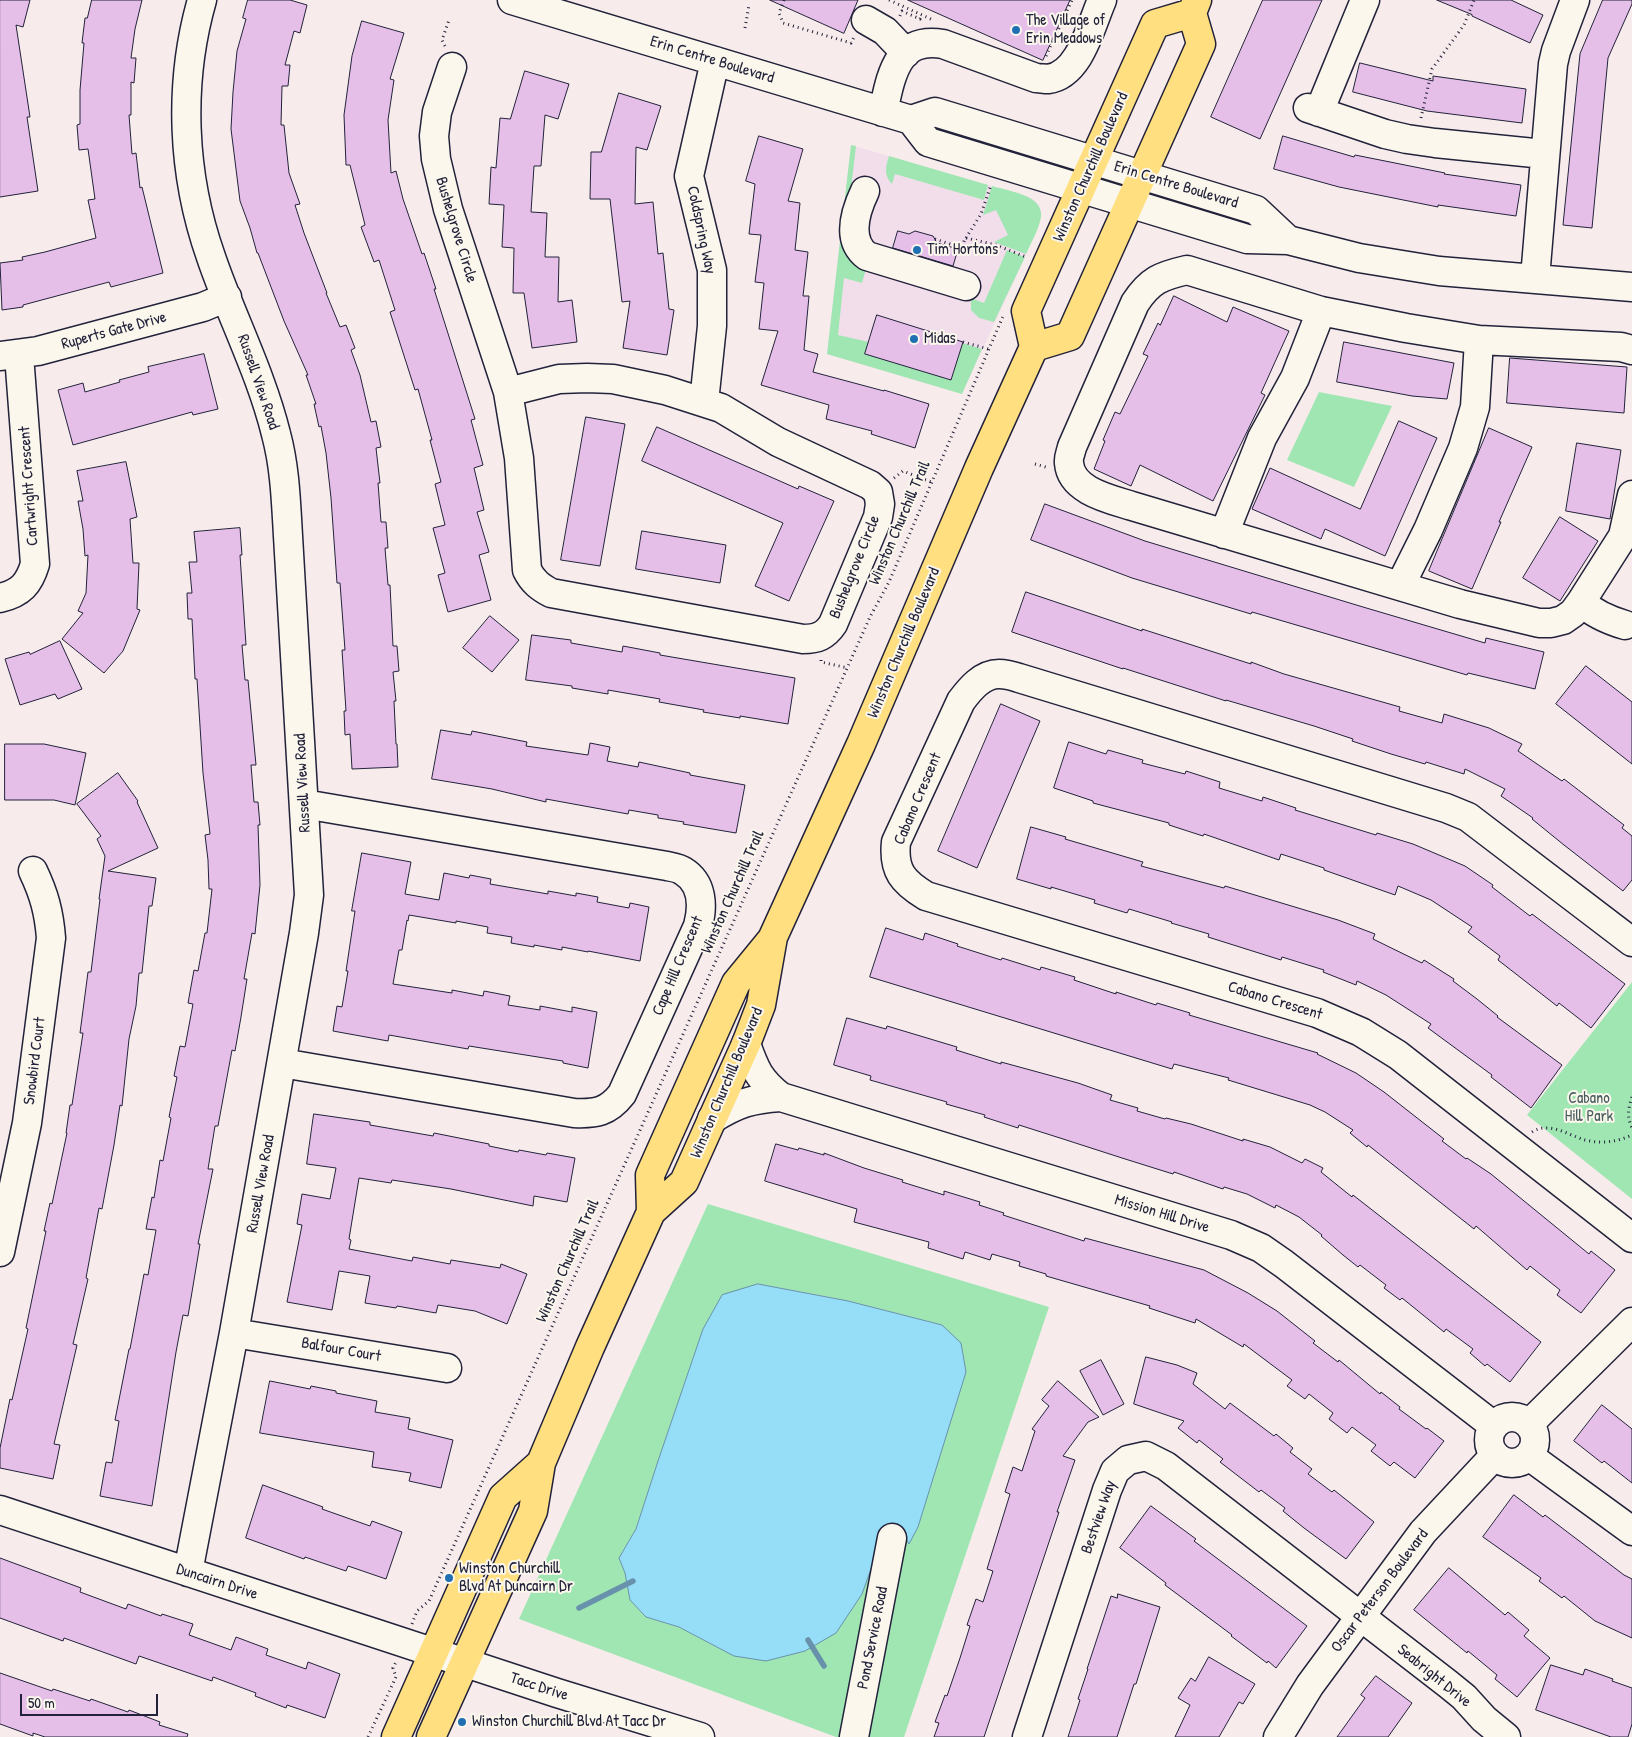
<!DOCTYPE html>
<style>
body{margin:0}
#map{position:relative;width:1632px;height:1737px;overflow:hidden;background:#f7eceb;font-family:"Patrick Hand",sans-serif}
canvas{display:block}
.scale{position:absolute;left:20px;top:1694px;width:138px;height:22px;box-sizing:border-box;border:2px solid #22223b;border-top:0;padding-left:6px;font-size:15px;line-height:18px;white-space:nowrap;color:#22223b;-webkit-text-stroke:4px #fbf7ec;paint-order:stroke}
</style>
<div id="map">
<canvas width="1632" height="1737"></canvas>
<div class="scale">50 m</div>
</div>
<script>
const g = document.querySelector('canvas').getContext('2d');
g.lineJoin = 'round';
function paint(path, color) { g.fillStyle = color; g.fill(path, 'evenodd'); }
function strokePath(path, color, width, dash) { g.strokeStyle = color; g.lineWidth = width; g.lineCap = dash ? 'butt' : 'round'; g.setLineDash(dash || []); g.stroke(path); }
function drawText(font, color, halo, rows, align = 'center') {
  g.font = font + ' "Patrick Hand",sans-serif'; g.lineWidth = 4; g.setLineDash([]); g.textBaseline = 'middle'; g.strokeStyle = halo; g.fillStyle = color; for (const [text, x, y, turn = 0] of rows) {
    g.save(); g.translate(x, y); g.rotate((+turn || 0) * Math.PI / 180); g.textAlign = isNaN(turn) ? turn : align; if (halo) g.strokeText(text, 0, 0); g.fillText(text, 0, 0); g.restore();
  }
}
const built = new Path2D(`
 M851 145 1032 198 1038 204 1041 211V218L1025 257 962 394 827 354Z`);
const green = new Path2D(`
 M851 145 856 146 846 231 866 269 862 283 844 278 838 335 869 342 865 354 951 380 962 343 982 349 962 394 827 354Z
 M889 156 988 185 984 200 895 174 892 184C883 175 886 166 889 156Z
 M992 186C1008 191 1044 195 1041 217 1039 229 1031 243 1026 254L994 242 1008 235 996 210 983 215Z
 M1007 250 1025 257 994 322 979 318 971 310V301L973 299 984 303Z
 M1319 392 1392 406 1354 487 1287 460Z
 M1632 982V1199L1527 1115Z
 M708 1204 1049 1307 904 1737H836L519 1619ZM758 1284 848 1301 942 1325 734 1656 679 1627 646 1617 630 1600 625 1573 619 1558 636 1529 658 1461 703 1330Z`);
const water = new Path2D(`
 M758 1284 848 1301 942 1325 961 1343 966 1372 918 1527 909 1544 902 1531 886 1527 862 1594 836 1633 805 1651 766 1661 734 1656 679 1627 646 1617 630 1600 625 1573 619 1558 636 1529 658 1461 703 1329 722 1295Z`);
const stream = new Path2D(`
 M579 1608 633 1581
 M808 1640 824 1666`);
const building = new Path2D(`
 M0 0H30L23 27 16 25 30 117H27L38 191 0 197Z
 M92 0H142L135 29 131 58H136L134 83 131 82V115H129L132 154 136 153 140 188 142 187 163 273 111 287 109 282 23 305V307L2 310 0 263 23 260 22 257 45 252 96 238 88 200 95 199 88 149 79 150 77 125 80 124V90L84 43H82L85 18H87Z
 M248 0H290L307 5 300 33 294 31 285 65H290L288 86H282L281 125H284L289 173 300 204 295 205 304 233 327 293H326L340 327 346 325 355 348 351 350 360 375 371 422 376 421 381 447 376 448 380 483H378L381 522H386L388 548H385L388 585H390L393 646H397L399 671 393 672 396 701H394L396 744H397L398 767 352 769 350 734 345 735 344 711H346L342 650H345L340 583H337L331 498 326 453 321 426 319 427 314 404H316L306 375H308L284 321 258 253H257L250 228 240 201 231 129 233 92 237 51 246 19 243 18Z
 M770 0H858L844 33Z
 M908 0H1070L1043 60Z
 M1263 0H1322L1260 139 1211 117Z
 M1437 0H1511L1543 15 1530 43 1472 16V15Z
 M1603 0H1632V4L1608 58 1592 228 1563 225 1580 54Z
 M362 21 404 33 390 79 394 80 388 120 391 173 396 171 403 199 422 254 424 253 436 289H434L475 419 471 420 483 465 474 468 484 510 477 512 489 552 479 555 491 600 448 612 438 575 445 573 433 528 445 525 435 484 441 482 430 440H432L418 389 415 390 390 312 395 310 379 260 374 262 361 227 365 225 350 165H346L344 115 352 56Z
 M1360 63 1433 81V76L1526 89 1522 123 1427 111 1353 92Z
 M525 71 569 84 558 119 545 115 541 166H534L531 212 547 213 545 257H559L558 302 572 300 577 342 532 348 524 293H513L514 248 502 247 504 205 489 204 491 167 496 168 500 118 510 119Z
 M619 93 661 106 647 150 636 147 635 204 653 202 658 254 663 253 669 309 674 310 667 355 623 348 630 301 622 302 610 199H590L591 152H601Z
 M759 136 803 149 788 201 800 203 795 250 808 252 803 296H809L804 350 818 354 813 372 884 391V390L929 404 915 448 871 434 872 431 826 419 829 405 761 385 778 331 759 329 764 283 755 282 761 235 749 234 755 184 746 181Z
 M1283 136 1354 157 1355 155 1445 173 1444 174 1521 185 1516 216 1438 205V207L1339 187 1274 169Z
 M898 231 909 234 915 231 933 236 937 243 958 249 953 266 893 248Z
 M1174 296 1227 322 1233 307 1289 331 1261 393 1265 395 1213 501 1140 465 1131 486 1094 469 1105 441 1103 440 1115 412 1120 414 1148 356 1143 354 1158 323 1160 325Z
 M877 315 963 342 951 380 865 354Z
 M1344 342 1454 363 1447 399 1412 396 1337 382Z
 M204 354 218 409 193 415 192 412 73 445 58 390 83 383 85 392 120 382 119 380 149 372 148 367Z
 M1510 358 1627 367 1624 413 1507 403Z
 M586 417 625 424 600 566 561 560Z
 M1399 421 1437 438 1385 556 1325 529 1321 539 1252 509 1270 468 1360 509Z
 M657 427 798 489 799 486 834 501 789 601 755 586 783 523 642 461Z
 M1489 428 1532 447 1499 522H1501L1472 589 1429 571Z
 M1577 443 1621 450 1610 519 1566 511Z
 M126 462 137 517 130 519 133 563H139L137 609 140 610 123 651 104 673 62 639 83 613 78 611 86 593 88 555 85 556 83 529 78 501H83L77 471Z
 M1045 504 1145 541 1363 607 1485 643 1486 638 1544 652 1535 689 1468 673 1467 675 1252 612 1251 614 1132 578 1031 540Z
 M1560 517 1598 541 1560 601 1523 578Z
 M240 528 242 555H240L246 645H242L245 680H248L256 765H251L254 802H258L260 825H258L260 885 255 934 252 933 244 979H247L241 1017 235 1051 232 1050 218 1126H215L208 1169H213L198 1244H200L188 1316 183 1315 176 1352 152 1506 100 1496 106 1462 112 1463 119 1421 115 1420 129 1349H130L144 1274 148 1275 156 1230 146 1229 152 1197 154 1198 160 1160 163 1161 171 1118 169 1117 177 1077 174 1076 180 1046 185 1047 193 1004 188 1003 194 970 198 971 205 933H207L212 889H209L208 860 205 835 210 834 203 773 197 679H195L192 619H188L187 593H192L189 562H197L194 532Z
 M642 531 726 545 720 583 636 569Z
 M1026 592 1142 631V629L1251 664V662L1284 674 1400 707 1399 711 1442 723 1444 714 1489 728 1522 744 1518 751 1562 781 1564 779 1624 825 1622 828 1632 836V880L1623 891 1564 845 1532 819 1533 818 1501 796 1505 789 1465 769 1464 774 1426 762 1425 764 1391 754 1352 741 1353 739 1314 726 1226 700V701L1123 668V669L1012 632Z
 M490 616 519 640 492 672 463 648Z
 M532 635 571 640V643L622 652 623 646 660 653V655L795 678 788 724 740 716V718L703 712 704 710 659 702 660 699 608 690V694L572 688V686L526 680Z
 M60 641 82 689 58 699 55 694 20 705 5 659 29 652 30 654Z
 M1586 666 1632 702V764L1556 704Z
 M1001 704 1040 721 977 868 938 851Z
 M441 730 471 735 472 731 527 742 526 746 588 755 590 743 610 747 607 761 638 767 639 762 690 773V775L745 785 736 833 683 824 684 822 658 818V815L629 810 628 814 546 799V802L492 789 432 779Z
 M1069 742 1106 754 1108 750 1143 760 1142 763 1185 774 1186 771 1220 782 1219 788 1262 801 1263 797 1296 808 1295 810 1376 835 1377 833 1413 844 1465 866 1493 885 1492 887 1530 916 1532 914 1625 984 1591 1028 1559 1003 1557 1006 1498 960 1500 956 1468 932 1472 927 1431 900 1398 886 1395 895 1324 870V868L1281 854 1279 860 1204 834 1203 836 1169 825V823L1093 803V801L1054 788Z
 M5 744H44L86 753 75 805 54 800H5Z
 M118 773 138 801 137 802 158 848 108 871 156 878 152 906H149L142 973H139L136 1006 129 1039 122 1106 120 1105 114 1145 102 1209 99 1208 86 1278 88 1279 73 1344 77 1345 54 1444 60 1445 53 1479 0 1468V1448L10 1399 12 1400 28 1329 26 1328 46 1231H44L50 1203 52 1204 67 1133H66L70 1105H72L83 1033H80L88 972H91L100 899H99L105 856 97 839 101 836 77 804Z
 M1031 827 1066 837 1065 839 1143 862 1141 866 1224 888 1225 886 1338 920 1375 934 1373 939 1422 963 1424 960 1454 979 1453 981 1477 999 1498 1016 1497 1017 1562 1065 1531 1108 1491 1077 1492 1075 1428 1028 1431 1024 1386 995 1357 981 1356 985 1323 972 1324 970 1282 957 1281 960 1208 937 1209 934 1171 923 1172 922 1129 909 1127 913 1094 903 1095 900 1051 887V889L1017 879Z
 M362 853 411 862 405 894 439 900 444 873 469 878 470 875 491 879 490 884 548 894V891L576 896V893L598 897 597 902 629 908 630 903 649 907 640 961 588 951V952L562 947V950L534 945V947L511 943 512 937 487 933 488 927 456 921V923L409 915 408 921 407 920 402 950H399L393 984 452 993V990L483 996 484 991 510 996 508 1005 540 1010V1006L572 1012V1007L597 1012 588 1068 563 1063V1061L469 1046 468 1049 389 1035 388 1041 333 1031 337 1006 342 1007 348 971H346L355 911H352Z
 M886 928 923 940 925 933 958 944 957 946 1001 960 1002 958 1040 970 1041 967 1075 977 1074 980 1116 994V992L1156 1005 1157 1003 1190 1013 1189 1015 1318 1053 1317 1054 1356 1073 1384 1092 1444 1139 1442 1141 1466 1159 1467 1158 1491 1174 1589 1254 1591 1251 1615 1270 1581 1313 1557 1295 1560 1290 1530 1266 1527 1270 1476 1226 1474 1229 1368 1145 1367 1147 1350 1133 1353 1130 1325 1112 1310 1105 1228 1080 1229 1078 1174 1064 1172 1069 870 977Z
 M847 1018 886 1029 887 1026 957 1047 956 1050 1001 1064V1062L1078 1083 1112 1095 1110 1100 1138 1108 1137 1111 1165 1119 1166 1118 1191 1124 1243 1141V1139L1270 1147 1302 1163 1305 1159 1323 1168 1321 1172 1352 1197 1353 1195 1541 1342 1510 1382 1487 1364 1485 1366 1470 1353 1473 1349 1446 1329 1444 1332 1402 1298 1400 1300 1384 1288 1386 1285 1360 1265 1358 1267 1343 1255 1321 1236 1322 1235 1299 1217 1276 1205 1275 1208 1247 1194 1224 1187 1223 1189 1174 1172 1173 1174 1122 1158 1060 1138 1019 1125 1018 1128 984 1117 985 1115 946 1104 947 1102 870 1080 871 1076 834 1065Z
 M314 1114 370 1122V1125L433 1136 434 1133 489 1144V1146L518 1152 519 1150 546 1155 547 1153 575 1158 567 1202 534 1196 533 1206 451 1189 392 1180 391 1183 359 1178 349 1239 351 1240 349 1249 412 1261 413 1257 450 1264 451 1260 500 1268 501 1264 527 1274 507 1324 475 1311 438 1305 436 1313 397 1306 396 1308 365 1303 370 1276 339 1271 332 1310 287 1302 302 1225 297 1224 302 1194 330 1199 336 1168 307 1164Z
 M776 1144 798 1150 799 1148 824 1155V1153L864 1168 903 1180 902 1182 944 1195V1191L980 1202 979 1205 1004 1213 1003 1215 1084 1241 1085 1238 1204 1270 1248 1293 1277 1311 1315 1341 1313 1343 1338 1362 1339 1360 1380 1394 1381 1392 1400 1407 1399 1409 1426 1429 1427 1428 1444 1441 1415 1478 1394 1462 1390 1466 1371 1451 1376 1445 1352 1427 1347 1433 1329 1419 1333 1413 1309 1394 1305 1399 1287 1386 1292 1380 1244 1344 1243 1347 1196 1319 1195 1323 1149 1308 1150 1306 1046 1276V1274L1019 1266 1020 1262 992 1254 990 1260 965 1252 963 1259 928 1248 929 1242 854 1222 857 1209 765 1181Z
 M1146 1357 1177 1365 1197 1373 1193 1384 1225 1409 1230 1403 1274 1436 1276 1434 1293 1448 1290 1452 1312 1469 1308 1474 1332 1492 1334 1490 1374 1522 1346 1559 1304 1528 1283 1511 1285 1508 1261 1490 1259 1492 1220 1462 1223 1459 1199 1440 1197 1443 1178 1428 1184 1421 1134 1404Z
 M1101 1360 1124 1404 1103 1415 1080 1371Z
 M270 1381 310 1389 311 1386 336 1391V1393L377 1401 375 1412 410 1418 408 1429 453 1440 441 1488 409 1481 411 1473 372 1467 374 1452 260 1433Z
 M1058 1381 1099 1417 1088 1422 1063 1456 1075 1460 1057 1512H1059L984 1737H934L939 1723 935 1722 945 1695 947 1696 960 1658 970 1626 967 1625 976 1599 983 1602 993 1571 987 1569 1010 1494 1005 1492 1013 1467 1022 1471 1035 1431 1032 1429 1049 1406 1042 1400Z
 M1602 1405 1632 1429V1483L1604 1461 1602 1463 1574 1441Z
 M263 1485 323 1507 322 1509 370 1526 372 1521 402 1532 386 1579 348 1566 346 1571 305 1557 304 1559 246 1538Z
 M1514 1495 1543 1517 1545 1515 1624 1575 1632 1579V1638L1595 1621 1564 1596 1562 1598 1539 1581 1541 1578 1483 1537Z
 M1151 1506 1196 1539 1194 1541 1307 1626 1276 1668 1268 1661 1267 1663 1231 1636 1232 1635 1165 1585 1166 1583 1120 1548Z
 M0 1558 81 1588 80 1592 126 1609 128 1604 161 1616 162 1614 193 1624 189 1635 231 1650 236 1637 268 1649 266 1655 306 1669 308 1662 340 1674 325 1718 287 1705 286 1708 255 1696 256 1693 213 1677 212 1681 139 1656 136 1664 64 1638 63 1641 0 1618Z
 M1449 1568 1505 1615 1508 1612 1529 1630 1524 1636 1550 1658 1517 1697 1495 1679 1497 1675 1468 1651 1467 1653 1414 1610Z
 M1118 1594 1160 1607 1136 1684H1134L1117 1737H1068L1080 1700 1078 1699 1088 1669H1087L1111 1596 1117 1598Z
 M1209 1657 1255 1684 1243 1704 1239 1702 1219 1737H1175L1190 1705 1178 1698 1191 1678 1195 1681Z
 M1551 1665 1583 1675 1585 1669 1613 1679 1612 1681 1632 1688V1724L1628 1737H1611L1536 1710Z
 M0 1673 52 1691 53 1689 90 1701 91 1699 128 1712 129 1710 160 1722 159 1725 188 1734 187 1737H45L33 1733V1736L0 1724Z
 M1376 1676 1412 1703 1388 1737H1337L1365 1698 1361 1695Z`);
const path = new Path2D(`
 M784 0 779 13 783 23 851 43 854 37
 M889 0 933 20
 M900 16 902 11 920 19 922 15
 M745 28 749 5
 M445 46 442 40 449 20
 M1046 56 1072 0
 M1421 118 1432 69 1464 25 1474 0
 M966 238 981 214 991 185
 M935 239 962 248 965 238H966L996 245 1026 257
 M963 342 988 349
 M1035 464 1049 468
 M894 478 903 471 931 482
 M821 660V662L848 668
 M1632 1097C1628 1108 1627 1117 1632 1128
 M1532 1132C1549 1121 1568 1135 1585 1140 1601 1144 1617 1142 1632 1135
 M412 1624 417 1611 429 1601 870 617 889 582 1004 314
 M368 1737 396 1677 393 1668 396 1662`);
const minor = new Path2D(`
 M512 0 911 120 928 142 1247 239 1288 240 1359 258 1439 271 1632 287
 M866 20 885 31 906 53
 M452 67 437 112 434 136 436 159 448 209 508 392 519 458 527 570C533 582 540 587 551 593L803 639C817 639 825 636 833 624L878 517 880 504 878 492 870 485 778 442 721 408 665 390 613 379 587 378 559 379 508 392
 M1308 108 1385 134 1407 139 1435 143 1544 154
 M883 112C891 77 896 36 943 44L1036 78C1040 78 1044 79 1048 79 1080 75 1091 25 1102 0
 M1319 112 1365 0
 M911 120 935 112 1256 210 1288 240
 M865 191C855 212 846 240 867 256L966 286
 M1535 278 1553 64 1556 51 1575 0
 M1632 350 1621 347 1479 340 1406 328 1321 311 1187 270C1161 276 1150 280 1135 303L1072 447C1071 452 1068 458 1069 463 1071 491 1110 499 1132 506L1460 604 1539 623H1551L1563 620 1573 613 1581 602 1623 536 1632 495
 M1 356 38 351 203 307 227 297
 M704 402 712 326V270L689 176 715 61
 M1224 534 1262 438 1295 378 1321 311
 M1400 586 1428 530 1463 448 1475 407 1479 340
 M0 598C21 593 29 584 35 564L19 355
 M1581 602C1594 614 1608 620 1625 625
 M1632 942 1468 817 1446 808 1019 678C1013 676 1005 674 999 674 982 674 970 689 961 701L896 842C893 871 903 882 926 896L1317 1013 1361 1032 1398 1055 1632 1238
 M746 1044C755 1069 759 1080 781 1097L1231 1235 1261 1248 1284 1264 1494 1426
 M282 1063 574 1113C596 1114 608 1112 622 1094L698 926C703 907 703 883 683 871 679 868 672 867 667 866L304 804
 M712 1119C738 1103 751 1099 781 1097
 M0 1252 27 1123 51 938C49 912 44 894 33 871
 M234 1333 447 1368
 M1489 1440a23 23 0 1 1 46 0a23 23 0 1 1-46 0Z
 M1529 1424 1632 1322
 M1529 1456 1632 1531
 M0 1510 557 1693 700 1737
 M188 1572 234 1333 304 933 309 895 288 536C286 502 285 467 276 434 261 373 231 316 211 257 182 175 178 84 202 0
 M854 1737 892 1538
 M1027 1737 1107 1490 1115 1471 1128 1460 1146 1456 1166 1466 1448 1684 1464 1697 1484 1719 1506 1737
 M1278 1737 1310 1685 1423 1532 1495 1455`);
const major = new Path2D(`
 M1034 347 1070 336 1201 44 1192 13 1197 0
 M651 1212 650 1175 736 983 772 939
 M396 1737 503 1497 541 1463
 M431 1737 533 1511 541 1463 590 1347 651 1212 684 1182 746 1044 761 1005 773 937 861 744 979 468 1034 347 1026 311 1155 24 1192 13`);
const markers = [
 [1016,30,5,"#1f6fb2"],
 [917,250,5,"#1f6fb2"],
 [914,339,5,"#1f6fb2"],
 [449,1578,5,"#1f6fb2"],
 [462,1722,5,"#1f6fb2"]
];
const poiNames = [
 ["The Village of",1026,21],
 ["Erin Meadows",1026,39],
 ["Tim Hortons",927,250],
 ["Midas",924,339],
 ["Winston Churchill",459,1569],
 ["Blvd At Duncairn Dr",459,1587],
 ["Winston Churchill Blvd At Tacc Dr",472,1722]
];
const streetNames = [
 ["Erin Centre Boulevard",712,60,17],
 ["Winston Churchill Boulevard",1091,167,-66],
 ["Erin Centre Boulevard",1176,185,17],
 ["Bushelgrove Circle",456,230,73],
 ["Coldspring Way",701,230,78],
 ["Ruperts Gate Drive",114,331,-15],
 ["Russell View Road",258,382,71],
 ["Cartwright Crescent",29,486,-94],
 ["Winston Churchill Trail",900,523,-67],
 ["Bushelgrove Circle",855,567,-68],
 ["Winston Churchill Boulevard",904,643,-67],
 ["Russell View Road",303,783,-93],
 ["Cabano Crescent",918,799,-67],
 ["Winston Churchill Trail",733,892,-66],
 ["Cape Hill Crescent",678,966,-67],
 ["Cabano Crescent",1275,1001,17],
 ["Snowbird Court",35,1061,-83],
 ["Winston Churchill Boulevard",727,1083,-67],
 ["Russell View Road",261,1184,-80],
 ["Mission Hill Drive",1162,1214,17],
 ["Winston Churchill Trail",568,1261,-66],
 ["Balfour Court",341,1350,10],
 ["Bestview Way",1099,1517,-71],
 ["Duncairn Drive",217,1582,18],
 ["Oscar Peterson Boulevard",1380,1591,-53],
 ["Pond Service Road",873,1638,-79],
 ["Seabright Drive",1434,1676,39],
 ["Tacc Drive",539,1687,18]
];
const parkNames = [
 ["Cabano",1589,1099],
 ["Hill Park",1589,1117]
];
paint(built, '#f2deea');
paint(green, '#a0e6b3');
paint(water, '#96ddf8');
strokePath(water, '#6892ac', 1);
strokePath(stream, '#6892ac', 5.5);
paint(building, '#e6bfe8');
strokePath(building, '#22223b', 1);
strokePath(minor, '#22223b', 31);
strokePath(major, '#22223b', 31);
strokePath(path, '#22223b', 3, [1, 4]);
strokePath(minor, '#fbf7ec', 28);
strokePath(major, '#ffdf80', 28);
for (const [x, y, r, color] of markers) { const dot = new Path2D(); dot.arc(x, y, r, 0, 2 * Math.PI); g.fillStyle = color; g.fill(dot); strokePath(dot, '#fbf7ec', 2); }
drawText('16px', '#22223b', '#fbf7ec', poiNames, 'left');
drawText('16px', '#22223b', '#fbf7ec', streetNames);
drawText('16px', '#485d5f', '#fbf7ec', parkNames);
</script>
